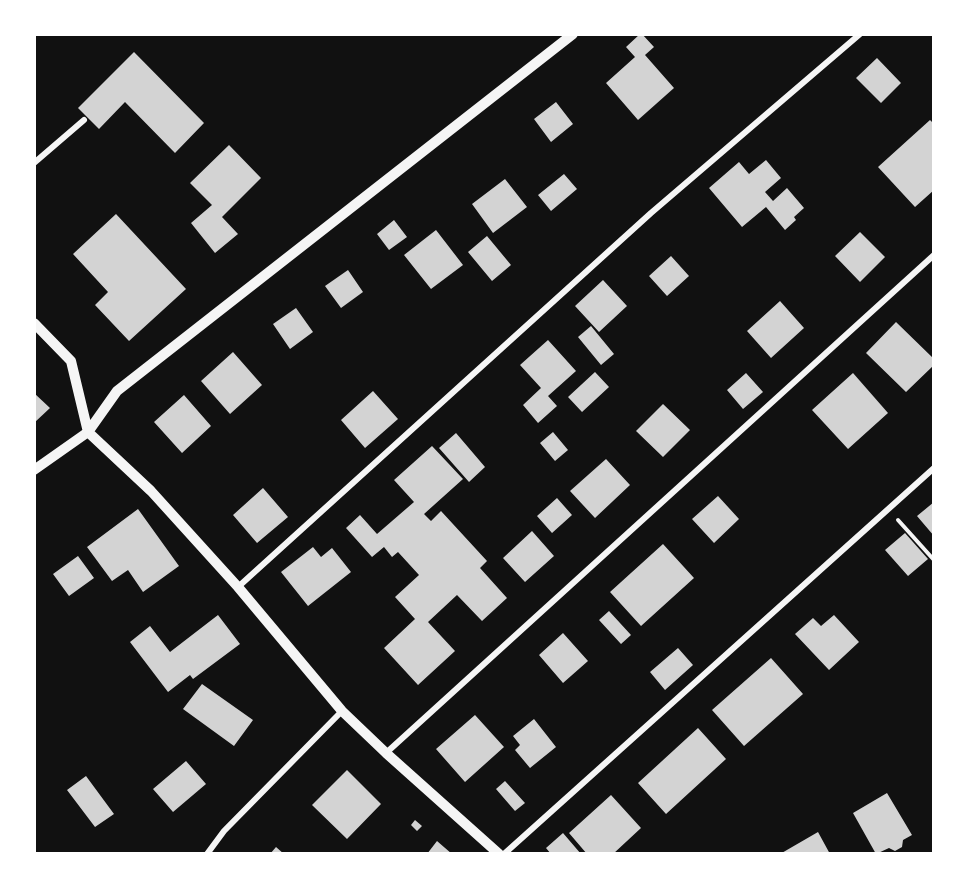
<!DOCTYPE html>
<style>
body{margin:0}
#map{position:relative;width:968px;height:888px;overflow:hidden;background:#111;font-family:Mulish,sans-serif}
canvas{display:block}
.frame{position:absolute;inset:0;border:36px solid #fff;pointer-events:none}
</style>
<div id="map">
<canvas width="968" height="888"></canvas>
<div class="frame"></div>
</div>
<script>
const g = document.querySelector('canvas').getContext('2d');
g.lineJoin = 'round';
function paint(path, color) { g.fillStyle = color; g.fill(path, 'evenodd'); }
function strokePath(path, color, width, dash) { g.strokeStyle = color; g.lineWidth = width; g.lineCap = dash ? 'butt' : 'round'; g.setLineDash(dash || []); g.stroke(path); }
const building = new Path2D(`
 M640 34H642L654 47 645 55 674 88 638 120 606 83 635 57 626 47Z
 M134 52 204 123 175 153 125 102 99 129 78 108Z
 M877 58 901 83 881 103 856 78Z
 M556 102 573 124 551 142 534 119Z
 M930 120 934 124V190L915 207 878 167Z
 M229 145 261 178 222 217 238 234 215 253 191 223 212 205 190 183Z
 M766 160 781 178 765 192 773 201 787 188 804 208 794 217 796 220 785 230 766 207 742 227 709 188 739 162 749 174Z
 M564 174 577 189 551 211 538 195Z
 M505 179 527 207 493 233 472 204Z
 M116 214 186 289 129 341 95 305 108 292 73 254Z
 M394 220 407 237 389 250 377 234Z
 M436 230 463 265 431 289 404 255Z
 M860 232 885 257 860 282 835 256Z
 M487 236 511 265 492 281 468 252Z
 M671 256 689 276 667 296 649 276Z
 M348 270 363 292 341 308 325 286Z
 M603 280 627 306 599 332 575 306Z
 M780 301 804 328 771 358 747 331Z
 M296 308 313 332 290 349 273 324Z
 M896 322 934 359V365L906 392 866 353Z
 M591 326 614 354 601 365 578 337Z
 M548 340 576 371 548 396 557 406 538 423 523 405 541 388 520 365Z
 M233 352 262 385 230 414 201 381Z
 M595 372 609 387 582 412 568 397Z
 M746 373 763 392 743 409 727 390Z
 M853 373 888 413 848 449 812 410Z
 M373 391 398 419 365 448 341 420Z
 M34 393 50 408 34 423Z
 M184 395 211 426 182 453 154 422Z
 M663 404 690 430 663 457 636 431Z
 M553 432 568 450 555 461 540 443Z
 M456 433 485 467 469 482 439 448Z
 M432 446 463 479 424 514 431 521 441 511 487 561 480 568 507 598 482 621 457 595 428 622 455 651 418 685 384 648 415 619 395 597 419 575 398 552 392 557 384 547 372 557 346 528 360 515 377 534 414 502 394 480Z
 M606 459 630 485 595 518 570 491Z
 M263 488 288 517 257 543 233 515Z
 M718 496 739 519 714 543 692 519Z
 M557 498 572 515 552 533 537 516Z
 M934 502V536L917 516Z
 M138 509 179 566 143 592 128 570 112 581 87 547Z
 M532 531 554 556 525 582 503 558Z
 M905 533 928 559 908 576 885 550Z
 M663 544 694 578 641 626 610 592Z
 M313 547 321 557 332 548 351 572 308 606 281 572Z
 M78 556 94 578 69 596 53 574Z
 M609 611 631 635 621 644 599 620Z
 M218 615 240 644 193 679 190 675 168 692 130 642 150 626 170 652Z
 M834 615 859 642 829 670 795 634 813 618 821 626Z
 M563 633 588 661 563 683 539 655Z
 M678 648 693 665 665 690 650 672Z
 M771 658 803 694 744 746 712 710Z
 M202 684 253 720 234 746 183 709Z
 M475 715 504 747 465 782 436 749Z
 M534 719 556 747 530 768 515 750 520 745 513 736Z
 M698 728 726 759 666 814 638 783Z
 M186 761 206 784 173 812 153 789Z
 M347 770 381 804 347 839 312 805Z
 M86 776 114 814 95 827 67 790Z
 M505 781 525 803 515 811 496 789Z
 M887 793 912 835 903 840 902 847 895 851 889 848 876 854 853 813Z
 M611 795 641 828 613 854H587L569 833Z
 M415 820 422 826 417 831 411 825Z
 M818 832 830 854H780Z
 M563 833 581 854H551L546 848Z
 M437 841 452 854H427Z
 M276 847 284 854H270Z`);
const path = new Path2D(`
 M898 520 934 560`);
const minor = new Path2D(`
 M34 163 84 120
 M238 587 651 213 860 34
 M386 753 934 255
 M207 854 224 831 342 711
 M504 854 934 468`);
const tertiary = new Path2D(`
 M34 323 71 361 88 432
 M88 432 151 491 238 587 342 711 386 753 499 854
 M34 470 88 432 117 391 573 34`);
paint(building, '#d3d3d3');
strokePath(path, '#f5f5f5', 4);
strokePath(minor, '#f5f5f5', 6);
strokePath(tertiary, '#f5f5f5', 10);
</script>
